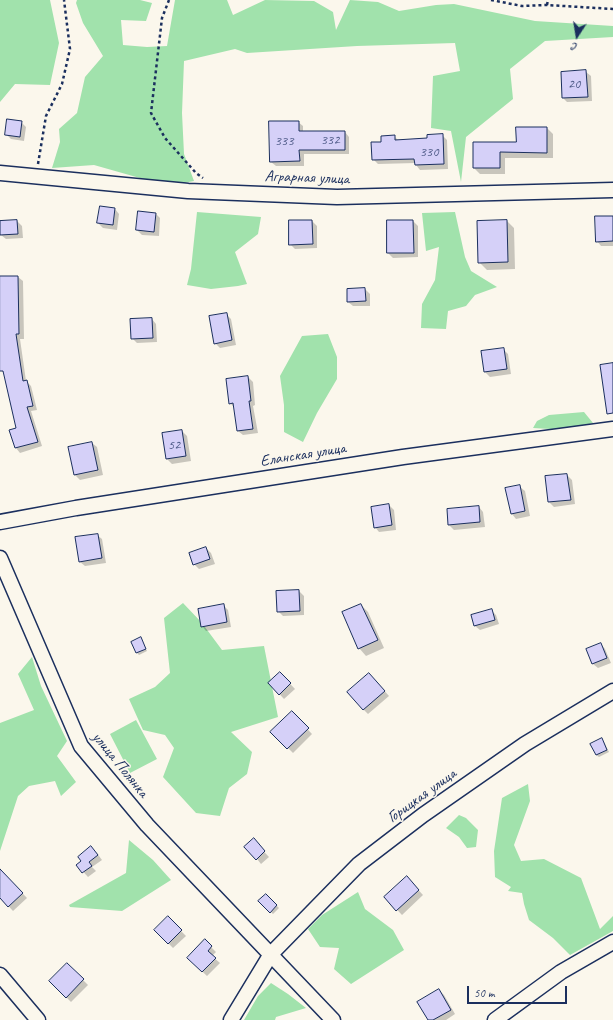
<!DOCTYPE html>
<meta charset="utf-8">
<style>
body{margin:0}
#map{position:relative;width:613px;height:1020px;overflow:hidden;background:#fbf7ec;font-family:Caveat,sans-serif}
canvas{display:block}
.north{position:absolute;left:557px;top:16px;width:40px;height:40px;-webkit-text-stroke:3px #fbf7ec;paint-order:stroke;rotate:192deg;font-size:11px;font-weight:700;line-height:16px;text-align:center;color:#1b2f5e}
.north::after{content:'';display:block;margin:auto;width:14px;height:18px;background:#1b2f5e;clip-path:polygon(50% 0,100% 100%,50% 72%,0 100%)}
.scale{position:absolute;left:467px;top:986px;width:100px;height:18px;box-sizing:border-box;border:2px solid #1b2f5e;border-top:0;padding-left:5px;font-size:12px;line-height:14px;white-space:nowrap;color:#1b2f5e;-webkit-text-stroke:3px #fbf7ec;paint-order:stroke}
</style>
<div id="map">
<canvas width="613" height="1020"></canvas>
<div class="north">С</div>
<div class="scale">50 m</div>
</div>
<script>
const g = document.querySelector('canvas').getContext('2d');
g.lineJoin = 'round';
function paint(path, color) { g.fillStyle = color; g.fill(path, 'evenodd'); }
function strokePath(path, color, width, dash) { g.strokeStyle = color; g.lineWidth = width; g.lineCap = dash ? 'butt' : 'round'; g.setLineDash(dash || []); g.stroke(path); }
function drawText(font, color, halo, rows, align = 'center') {
  g.font = font + ' Caveat,sans-serif'; g.lineWidth = 3; g.setLineDash([]); g.textBaseline = 'middle'; g.strokeStyle = halo; g.fillStyle = color; for (const [text, x, y, turn = 0] of rows) {
    g.save(); g.translate(x, y); g.rotate((+turn || 0) * Math.PI / 180); g.textAlign = isNaN(turn) ? turn : align; if (halo) g.strokeText(text, 0, 0); g.fillText(text, 0, 0); g.restore();
  }
}
const green = new Path2D(`
 M0 0H50L59 43 50 85 15 84 0 102Z
 M77 0H140L152 3 146 21 121 20 123 45 147 47 167 46 175 0H227L233 15 265 0 314 1 333 12 336 30 350 0 378 2 399 11 436 5 454 4 535 21 613 26V37L545 41 510 69 513 99 466 137 461 182 451 131 431 128 433 76 460 71 455 43 357 46 247 53 235 49 184 61 182 113 184 154 194 181 168 186 94 165 52 168 60 142 59 129 77 113 85 77 103 56 83 23 76 3Z
 M197 212 261 217 258 234 235 252 247 284 238 286 211 289 187 285 191 269Z
 M455 212 465 257 471 271 497 287 475 295 466 306 448 311 446 329 421 328 422 304 435 280 439 247 426 251 422 213Z
 M328 334 337 357V379L317 413 303 442 284 432V405L280 376 302 336Z
 M584 412 593 423 566 430 533 428 537 421 549 415Z
 M183 603 202 623 222 650 264 646 278 717 231 732 252 752 247 774 229 788 220 816 196 813 163 777 174 748 165 735 143 730 129 699 155 687 170 673 164 618Z
 M32 657 41 686 67 741 57 756 76 782 61 796 55 781 29 786 18 796 0 851V723L34 710 18 674Z
 M136 720 157 759 130 773 110 734Z
 M528 784 530 801 514 845 521 861 544 859 581 878 600 929 613 916V931L570 955 553 938 529 920 524 904 522 893 508 891 511 887 495 877 494 851 502 798Z
 M459 815 466 818 478 830 476 847 467 848 459 837 446 828Z
 M129 840 153 860 171 880 122 911 70 907 69 905 126 873Z
 M358 892 365 909 393 930 404 950 351 984 334 969 339 948 320 947 308 929 322 915Z
 M271 983 288 994 306 1008 276 1017 275 1020H244L258 996Z`);
const shadow = new Path2D(`
 M586 72 591 76 592 101 567 102 563 98Z
 M21 122 26 127 24 141 11 139 6 134Z
 M298 122 303 126V132H345L349 137V154H304V166H276L271 162Z
 M547 128 553 134V158H505V174H480L474 168V143H517Z
 M442 135 447 140 448 169 420 170 416 165V163L378 164 373 159 382 143 394 136 399 141 428 139Z
 M115 209 119 214 117 230 103 228 98 223Z
 M156 214 160 218 159 236 142 235 137 230Z
 M613 217V246H601L597 241Z
 M17 221 22 226 23 238 6 239 1 235Z
 M312 221 317 226V248L295 249 290 244Z
 M413 221 418 226V257L393 258 388 253Z
 M507 221 514 228 515 269 487 270 479 262Z
 M0 277H18L23 281 24 339H20L26 381 31 386 37 410 31 411 42 446 20 453 16 448 10 431 17 429 5 374 1 370 0 366Z
 M365 289 370 294V306H353L348 302Z
 M226 314 231 319 236 345 220 348 215 343Z
 M152 319 156 324 157 342 137 343 132 338Z
 M503 349 508 354 511 374 490 377 485 372 482 352Z
 M248 377 253 382 255 405 253 406 258 433 243 435 238 431 235 408 230 403Z
 M182 431 187 436 191 461 172 464 167 459 163 434Z
 M92 443 97 447 103 475 80 480 75 475 69 448Z
 M567 475 572 480 575 504 554 507 549 502Z
 M520 487 525 491 530 516 516 519 512 514 507 489Z
 M389 505 394 510 396 530 379 532 375 527Z
 M479 507 483 512 485 527 454 530 449 525Z
 M97 535 102 539 106 563 85 566 80 562Z
 M206 548 211 553 215 564 199 569 194 564Z
 M299 591 304 596V615L283 616 278 611Z
 M361 605 368 612 384 648 366 656 359 648Z
 M224 606 228 610 231 627 206 631 202 626Z
 M491 610 496 615 499 624 480 630 475 626Z
 M142 641 147 651 139 655 137 653Z
 M601 644 605 649 611 663 598 668 593 664Z
 M280 673 295 689 284 699 269 683Z
 M374 679 389 696 368 714 363 709Z
 M292 713 312 734 293 753 272 732Z
 M602 740 604 742 609 752 599 757 596 755Z
 M253 840 269 857 261 864 257 859Z
 M96 852 102 860 92 867 96 871 88 877 77 865Z
 M5 875 27 898 13 911 0 897V880Z
 M411 882 423 895 402 915 385 897Z
 M266 895 279 908 273 914 260 901Z
 M168 918 186 936 173 948 155 930Z
 M205 941 216 952 212 956 220 963 207 976 188 958Z
 M67 964 88 985 71 1002 50 981Z
 M439 990 444 995 455 1014 446 1020H429Z`);
const building = new Path2D(`
 M586 70 588 97 562 98 561 72Z
 M7 119 22 121 20 137 5 135Z
 M269 121H299V131H345V150H299L300 161 270 162Z
 M516 127H547V153L500 152V168H473V142H516Z
 M443 134 444 164 415 165 414 159 372 160 371 142H381V136L395 135V140L427 138V135Z
 M100 206 115 208 113 225 97 223Z
 M138 211 156 213 154 232 136 230Z
 M595 216H613V241L596 242Z
 M17 220 18 234 0 235V221Z
 M289 220H312L313 244 289 245Z
 M387 220H413L414 253H387Z
 M507 220 508 262 478 263 477 221Z
 M0 276H18L19 334H16L23 381 27 380 33 406 27 407 38 442 15 448 9 430 16 428 3 371H0Z
 M365 288 366 301 347 302V289Z
 M227 313 232 340 214 344 209 316Z
 M152 318 153 338 131 339 130 319Z
 M504 348 507 369 484 372 481 351Z
 M613 363V413L607 414 600 365Z
 M248 376 251 401H249L253 429 237 431 233 403 229 404 226 379Z
 M182 430 186 456 166 459 162 433Z
 M92 442 98 470 74 475 68 447Z
 M567 474 571 500 548 502 545 476Z
 M520 485 525 511 511 514 505 488Z
 M389 504 392 525 374 528 371 507Z
 M479 506 480 522 448 525 447 509Z
 M98 534 102 558 79 562 75 537Z
 M206 547 210 559 193 565 189 553Z
 M299 590 300 611 277 612 276 591Z
 M224 604 227 622 201 627 198 609Z
 M361 604 378 640 358 649 342 612Z
 M492 609 495 620 474 626 471 615Z
 M141 637 146 649 136 653 131 642Z
 M601 643 607 658 592 664 586 649Z
 M280 672 291 683 279 695 268 683Z
 M369 673 385 691 363 710 347 692Z
 M292 711 309 728 287 749 270 732Z
 M602 738 607 750 596 755 590 744Z
 M254 838 265 851 256 860 244 847Z
 M91 846 98 855 89 862 92 866 82 873 76 865 81 861 78 857Z
 M0 869 23 893 8 907 0 898Z
 M407 876 419 890 396 911 384 897Z
 M266 894 277 905 270 913 258 901Z
 M168 916 182 930 168 944 154 930Z
 M205 939 212 946 208 951 216 958 202 972 187 958Z
 M67 963 84 979 66 998 49 981Z
 M439 989 451 1010 433 1020H428L417 1002Z`);
const path = new Path2D(`
 M169 0 162 18 151 113 165 138 196 173 203 178
 M491 0 522 6 547 5 613 9
 M547 5 548 0
 M38 164 46 116 62 84 70 49 64 0`);
const minor = new Path2D(`
 M0 173 188 191 337 197 613 190
 M0 522 76 508 403 457 613 429
 M0 558 81 746 147 825 333 1020
 M0 975 38 1020
 M231 1020 271 954 359 864 423 815 525 744 613 691
 M495 1020 561 972 613 942`);
const numberNames = [
 ["20",574,84],
 ["332",330,140],
 ["333",284,141],
 ["330",429,152],
 ["52",174,445]
];
const streetNames = [
 ["Аграрная улица",307,178,2],
 ["Еланская улица",303,455,-9],
 ["улица Полянка",120,765,51],
 ["Горицкая улица",422,796,-36]
];
paint(green, '#a1e2ac');
paint(shadow, '#0003');
paint(building, '#d5d0f8');
strokePath(building, '#1b2f5e', 1);
strokePath(minor, '#1b2f5e', 17);
strokePath(path, '#1b2f5e', 2.5, [3, 3]);
strokePath(minor, '#fbf7ec', 14);
drawText('14px', '#4a5784', null, numberNames);
drawText('16px', '#1b2f5e', '#fbf7ec', streetNames);
</script>
